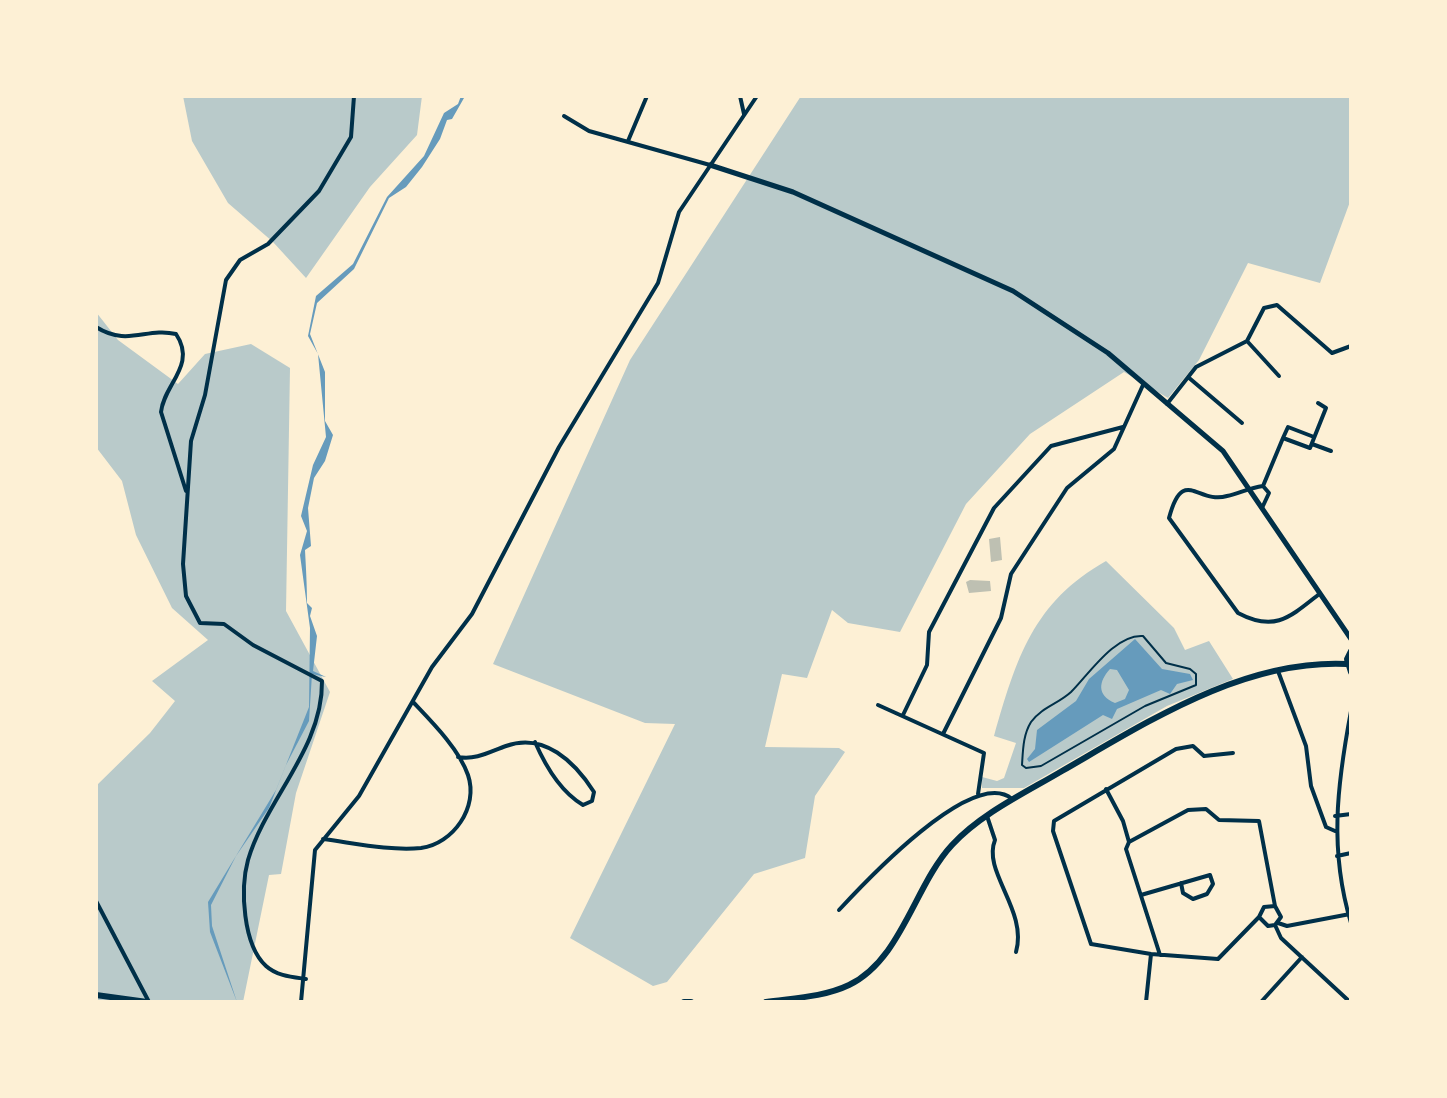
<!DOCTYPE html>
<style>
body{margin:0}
#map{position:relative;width:1447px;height:1098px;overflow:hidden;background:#fdf0d5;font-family:"Asap Condensed",sans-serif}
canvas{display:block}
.frame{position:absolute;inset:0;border:98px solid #fdf0d5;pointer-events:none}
</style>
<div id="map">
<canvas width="1447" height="1098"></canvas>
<div class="frame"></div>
</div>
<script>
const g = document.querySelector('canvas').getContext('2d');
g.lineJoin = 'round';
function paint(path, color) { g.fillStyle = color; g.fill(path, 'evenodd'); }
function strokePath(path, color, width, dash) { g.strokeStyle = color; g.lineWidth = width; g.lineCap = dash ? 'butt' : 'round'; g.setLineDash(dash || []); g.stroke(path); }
const green = new Path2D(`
 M183 96H422L417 135 370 187 306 278 273 242 228 203 192 141Z
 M801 96H1351V199L1320 283 1248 263 1199 360 1168 398 1124 372 1030 434 966 504 900 632 848 623 832 610 807 678 782 674 765 747 839 748 845 752 815 796 805 858 754 874 667 982 653 986 570 938 675 724 645 723 493 664 630 360Z
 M96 312 118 340 178 384 205 354 251 344 290 368 286 611 330 692 296 793 281 874 269 875 243 1002H96V786L150 733 175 701 152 681 208 640 172 608 136 535 122 481 96 447Z
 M1106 561 1174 628 1185 650 1209 641 1233 679 1167 706 1024 788H982V777L997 781 1004 778 1016 743 994 736C1016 659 1033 602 1106 561Z`);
const water = new Path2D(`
 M461 96 464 98 452 119 447 120 440 139 422 167 406 187 389 198 354 269 317 303 310 334 325 372V421L333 435 325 461 314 478 308 508 311 546 305 550C306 569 307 585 307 603L312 608 310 616 317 636 313 671 326 677 312 674 309 721 286 765 269 808 236 856 211 905 212 926 237 1002 210 932 208 902 276 790 309 707 310 628 300 555 307 531 301 516 313 465 326 437 318 354 308 336 316 296 353 264 387 197 424 156 444 113 458 104Z
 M1135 639 1162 669 1190 674 1193 680 1177 684 1170 694 1161 690 1117 709 1112 719 1103 715 1029 762 1027 759 1035 749 1037 730 1076 701 1089 679ZM1110 669 1117 670 1129 690 1125 699 1115 703C1096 695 1099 681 1110 669Z`);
const building = new Path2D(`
 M1000 537 1002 560 991 562 989 539Z
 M970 580 990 581 991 591 969 593 966 582Z`);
const path = new Path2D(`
 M1143 636 1166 663 1190 669 1196 674V685L1145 706 1041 766 1026 768 1022 765C1023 750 1023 735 1031 722 1042 707 1058 704 1071 692 1089 674 1115 634 1143 636Z`);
const minor = new Path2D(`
 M740 96 744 114
 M564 116 589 131 710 165
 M628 141 647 96
 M96 327C128 347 146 327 176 334 197 365 164 384 161 412L186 491
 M1247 341 1279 376
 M1188 377 1242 423
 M1167 404 1196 367 1247 341 1264 308 1277 305 1332 353 1351 346
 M1283 438 1288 427 1314 437
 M1312 444 1331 451
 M1263 486 1283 438 1310 448 1326 408 1318 403
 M1262 508 1269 493 1263 486C1249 488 1240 493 1227 496 1198 505 1183 465 1169 518L1238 613C1274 632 1289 618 1318 595
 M1278 671 1306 746 1311 786 1326 827 1335 831
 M878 705 984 753 978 794
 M1351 711C1337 785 1329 850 1351 923
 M903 715 927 665 929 632 994 508 1051 446 1123 427
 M943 734 1001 618 1011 574 1067 488 1114 449 1143 385
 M1233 753 1204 756 1193 746 1176 749 1054 821 1053 831 1091 944 1151 954 1218 959 1259 917 1264 907 1275 906 1281 917 1275 925 1268 926 1259 917
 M458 757C477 760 489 752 506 746 544 732 575 762 594 792L592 801 583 805C561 792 545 765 535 742
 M1106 789 1123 821 1129 842
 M987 816 995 840C982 872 1028 910 1016 952
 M1335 816 1351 814
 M323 839C354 843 389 851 421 848 453 844 479 807 468 775 459 749 432 722 413 702
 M1337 856 1351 853
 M1141 895 1210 875 1213 884 1207 894 1193 899 1183 893 1181 883
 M96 901 149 1002
 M839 910C865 882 973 766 1012 799
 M1278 923 1287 926 1350 914
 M1275 925 1281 938 1350 1002
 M1160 955 1126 849 1129 842 1188 810 1206 809 1219 820 1259 821 1275 906
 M306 979C292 977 277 976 266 966 243 945 240 889 248 860 266 799 323 748 322 681L253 645 224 624 200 623 186 596 183 564 191 441 205 395 226 280 240 260 268 244 319 191 351 137 354 96
 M301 1002 315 850 359 796 432 667 472 614 559 447 658 283 679 212 757 96
 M1146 1002 1151 954
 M1261 1002 1302 957`);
const tertiary = new Path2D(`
 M710 165 793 192 1013 291 1108 353 1223 451 1351 639`);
const primary = new Path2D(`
 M1351 651 1347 659 1351 672
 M96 995 147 1002
 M684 1002H691
 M766 1002C794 998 824 997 849 985 902 959 914 886 952 845 982 813 1025 793 1062 771 1149 721 1244 659 1347 664`);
paint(green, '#b9caca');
paint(water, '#669bbc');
paint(building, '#bec0b2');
strokePath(path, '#003049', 2);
strokePath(minor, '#003049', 4);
strokePath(tertiary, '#003049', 5);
strokePath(primary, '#003049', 6);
</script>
